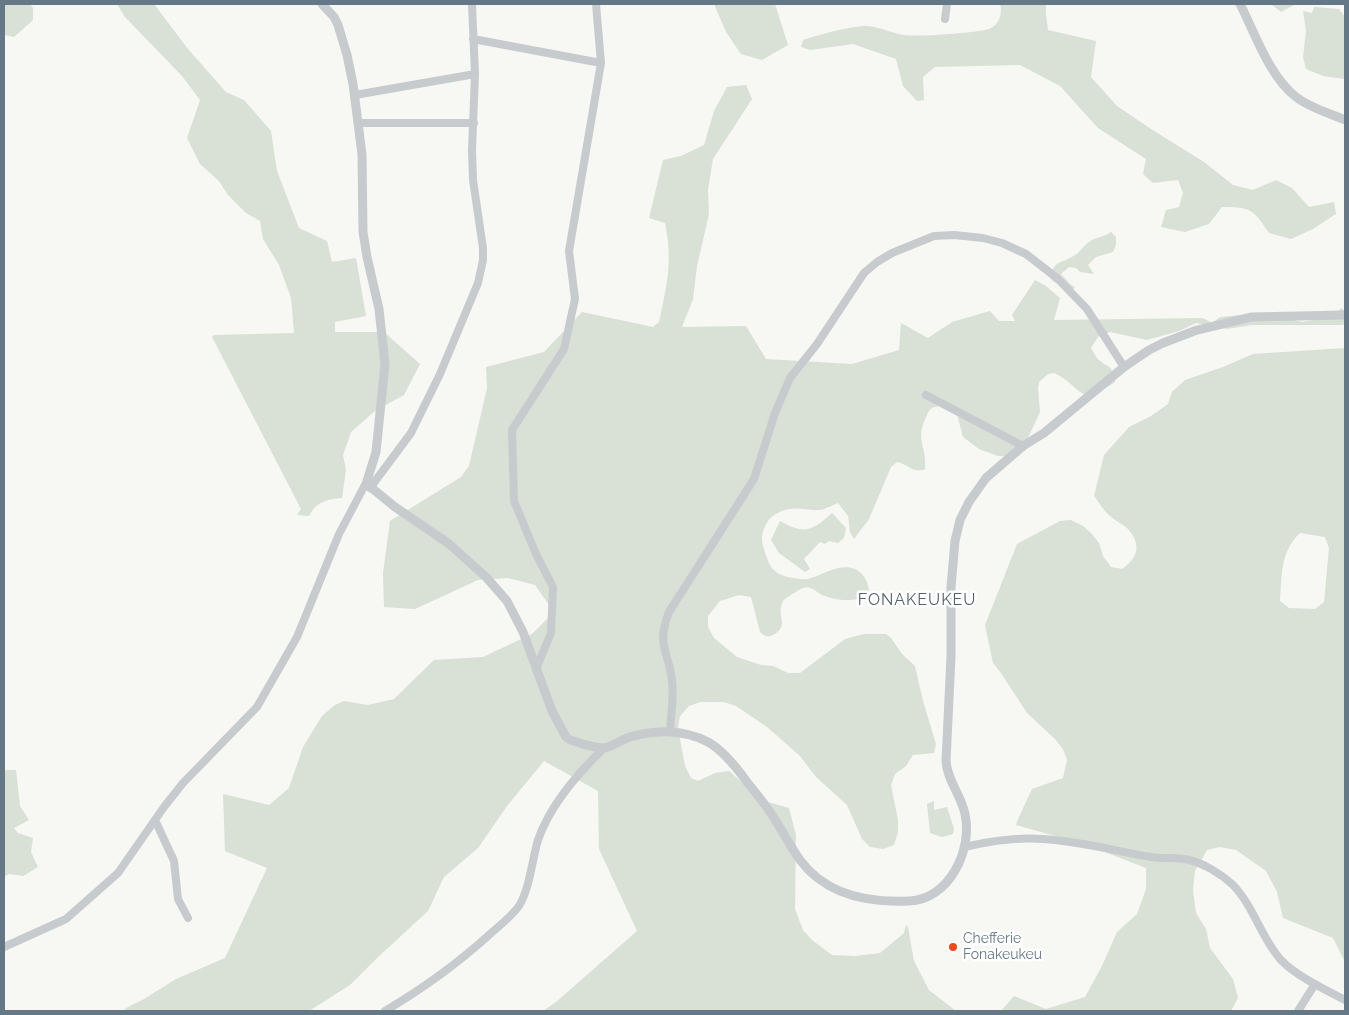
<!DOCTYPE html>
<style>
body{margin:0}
#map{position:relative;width:1349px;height:1015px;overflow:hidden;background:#f7f7f4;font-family:Raleway,sans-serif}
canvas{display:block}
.frame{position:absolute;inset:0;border:5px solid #647887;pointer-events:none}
</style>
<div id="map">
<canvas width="1349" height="1015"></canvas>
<div class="frame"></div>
</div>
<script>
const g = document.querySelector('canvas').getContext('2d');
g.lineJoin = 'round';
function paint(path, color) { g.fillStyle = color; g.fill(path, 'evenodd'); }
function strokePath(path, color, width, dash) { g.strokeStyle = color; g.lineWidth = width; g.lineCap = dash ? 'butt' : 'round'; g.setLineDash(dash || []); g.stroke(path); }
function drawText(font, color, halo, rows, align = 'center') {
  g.font = font + ' Raleway,sans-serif'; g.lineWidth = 5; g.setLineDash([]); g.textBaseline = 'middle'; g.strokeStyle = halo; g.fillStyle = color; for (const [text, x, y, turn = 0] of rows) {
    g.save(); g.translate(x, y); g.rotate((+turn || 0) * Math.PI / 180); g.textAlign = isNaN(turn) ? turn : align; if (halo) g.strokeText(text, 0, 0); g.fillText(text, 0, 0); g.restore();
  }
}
const green = new Path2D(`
 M4 4H30L33 8V20L14 37 4 35Z
 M117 4H154L188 49 226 92 244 100 271 131 277 171 299 228 327 241 332 262 356 258 366 316 335 322V332H384L420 364 404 395 375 411 351 432 343 455 346 470 342 498C327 499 316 502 309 516L297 515 301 509 212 337 214 335 294 333 291 298 279 265 263 239 260 221 246 213 228 195 219 181 200 164 187 138 200 100 182 76 125 17Z
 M714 4H775L788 45 762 60 741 54 726 32Z
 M1000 4H1046V15L1048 30 1096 41 1091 77 1117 106 1151 129 1204 162 1233 185 1253 190 1276 180 1292 188 1309 207 1334 202 1336 214 1313 229 1291 239 1269 233C1253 209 1251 207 1222 207L1209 224 1185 232 1161 227 1166 210 1179 207 1183 193 1178 180 1153 183 1143 174 1146 159 1098 128 1060 86 1020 65 935 67 923 77 924 100 917 101 903 86 896 59 853 44 810 50 801 47 803 40C822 34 843 28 863 26 876 25 891 33 904 35 918 37 976 33 989 29 999 25 1003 14 1000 4Z
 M1271 4H1296L1281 12Z
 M1314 7 1339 9 1345 17V79L1323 76 1306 69 1303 57 1306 31 1303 11 1312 13Z
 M746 85 752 99 713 159 708 190 709 214 697 266 693 299 682 327 746 326 766 359 852 364 899 350 901 323 928 338 952 322 990 311 999 321H1015L1012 315 1035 280 1046 286 1060 298 1054 320 1203 318 1212 323 1220 317 1261 313 1303 322 1328 317 1342 308 1345 312V324L1342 325H1252L1227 329 1196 323 1179 331 1147 340 1110 332 1098 337 1091 348C1093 351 1095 356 1098 359 1110 370 1111 362 1115 382 1076 408 1085 388 1054 373L1048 374 1039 382 1038 388 1040 412 1026 442 1005 456H998L979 449 963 437 955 407C948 407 941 405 935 407 930 408 929 411 927 415 914 441 927 445 925 469 913 474 908 464 897 462L891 467 869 519 854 539 850 532 848 516 838 503C833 505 826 509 820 510 803 511 794 504 776 514 768 518 764 527 762 536 761 542 765 552 767 558 772 575 785 577 800 579 804 579 807 580 811 578 824 574 840 563 855 569 865 574 869 583 869 594 856 603 834 601 820 594 817 592 814 589 810 588 805 586 800 589 796 592 792 594 786 598 783 601 775 616 791 625 773 635 768 638 764 636 760 632L751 597 739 595 720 601 708 616V627L714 638 737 657 761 665 773 666 788 673H800L845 639 864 634H886L891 638 902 654 915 666 923 701 936 744 934 753 913 755 906 766 895 774 891 785 898 820V832L894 845 883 849 870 847 862 839 847 805 816 777 800 756 767 727 736 706 724 702H700L689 706 680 716 678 728 685 766 691 778 698 781 715 773 729 771 759 797 768 802 789 808 796 835 795 909 803 930 812 940 832 955 855 956 880 953 904 933 906 925 908 927 914 961 929 990 956 1011H543L556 1002 637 931 599 849 598 791 544 761 507 806 478 848 444 877 428 911 376 959 350 985 309 1011H124L126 1008 144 999 176 979 225 958 267 868 225 851 223 794 269 805 289 788 303 747 322 716 335 705 344 701 368 705 394 699 434 660 483 657 532 634 554 612 535 585 508 578 478 580 415 609 384 607 383 573 390 521 461 477 469 466 487 388 486 367 544 352 582 312 653 327 659 322C667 285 673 261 665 223L649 218 663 160 681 156 704 145 714 111 727 87Z
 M1111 232 1116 237V245L1113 252 1096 257 1088 265 1094 274 1080 272 1076 268 1069 267 1061 274 1070 284 1075 287 1073 290 1054 282 1050 278C1054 259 1062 264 1075 255 1080 252 1084 245 1089 242 1096 237 1104 237 1111 232Z
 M1345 348V962L1333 938 1283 918 1277 892 1266 871 1236 850 1220 847 1207 850 1195 871 1193 890 1196 913 1206 929 1210 948 1233 979 1238 998 1231 1011H1001L1014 996 1046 1009 1085 997 1102 966 1117 932 1137 914 1146 889V868L1084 844 1016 825 1018 819 1032 789 1063 778 1067 760 1063 749 1055 739 1027 713 1001 673 993 663 985 625 1017 544 1060 521 1071 520 1083 526 1091 533 1099 543 1103 556 1111 567 1122 569C1138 558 1142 545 1128 529 1123 524 1115 521 1109 515 1103 510 1099 502 1094 496L1104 455 1129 427 1151 416 1168 404 1172 392 1185 380 1223 367 1253 354ZM1300 533 1325 537 1329 548 1324 602 1315 609 1289 608 1280 601C1282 575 1280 552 1300 533Z
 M832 513 846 528 844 538 838 543 829 541 825 544 820 542 804 559 810 569 805 572 779 553 771 540 780 521C805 535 812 531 832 513Z
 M4 770H16L20 806 29 820 14 828 18 833 33 838 31 852 38 867 23 876 9 874 4 877Z
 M934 801V810L947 807 954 829 953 834 942 837 930 833 927 804Z`);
const minor = new Path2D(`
 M945 19 947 4
 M473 39 601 63
 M355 95 475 74
 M359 123H474
 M926 395 1023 446
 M370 488 411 433 440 374 478 283 483 260V248L473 180 472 150 475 74 472 4
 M536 669 551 633 553 587 536 554 514 501 512 430 564 349 575 299 569 251 601 63 596 4
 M670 732C671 715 674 697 672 680 668 649 656 646 669 612L754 479 775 413 790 378 817 344 864 273 877 262 892 253 934 236 954 235 983 238 1002 243 1026 254 1057 278 1087 309 1124 367
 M155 820 174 861 178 899 188 918
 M964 847C990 841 1016 837 1043 839 1080 841 1115 851 1151 857 1164 859 1177 857 1189 860 1203 863 1221 874 1232 884 1254 906 1261 938 1281 960 1296 976 1326 990 1345 1000
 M4 947 66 919 118 873 164 807 183 783 257 707 297 637 339 534 367 481
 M385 1011C422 989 457 964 489 935 499 926 511 917 519 906 530 888 532 860 538 840 550 805 577 774 604 748
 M1298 1011 1315 984`);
const tertiary = new Path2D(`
 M322 4 334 17 338 25 347 55 353 84 362 154 363 232 367 257 379 309 385 364 376 452 367 481 368 485 395 507 448 543 486 577 507 601 523 632 552 711 566 737 570 740C580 743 593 748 603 748 610 748 620 741 627 738 653 729 683 729 708 742 724 751 737 768 747 782 756 793 765 804 772 815 782 830 790 846 800 860 826 895 868 903 909 901 949 900 973 850 965 814 961 795 947 780 946 761L951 657V587L955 541 960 520 969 502 986 478 1023 446 1044 433 1124 367 1149 350 1163 343 1197 330 1251 317 1345 315
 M1240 4C1255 33 1269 76 1296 97 1310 108 1329 113 1345 120`);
const markers = [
 [953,947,5,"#ef4a1c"]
];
const poiNames = [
 ["Chefferie",963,939],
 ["Fonakeukeu",963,955]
];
const quarterNames = [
 ["FONAKEUKEU",917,600]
];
paint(green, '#d9e0d5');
strokePath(minor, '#c7cbce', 8);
strokePath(tertiary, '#c7cbce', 9);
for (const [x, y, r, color] of markers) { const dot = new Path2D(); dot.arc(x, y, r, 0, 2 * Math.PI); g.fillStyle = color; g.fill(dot); strokePath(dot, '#fff', 2); }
drawText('14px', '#647887', '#fff', poiNames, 'left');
g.letterSpacing = '1px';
drawText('16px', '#53616c', '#fff', quarterNames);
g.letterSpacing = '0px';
</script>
